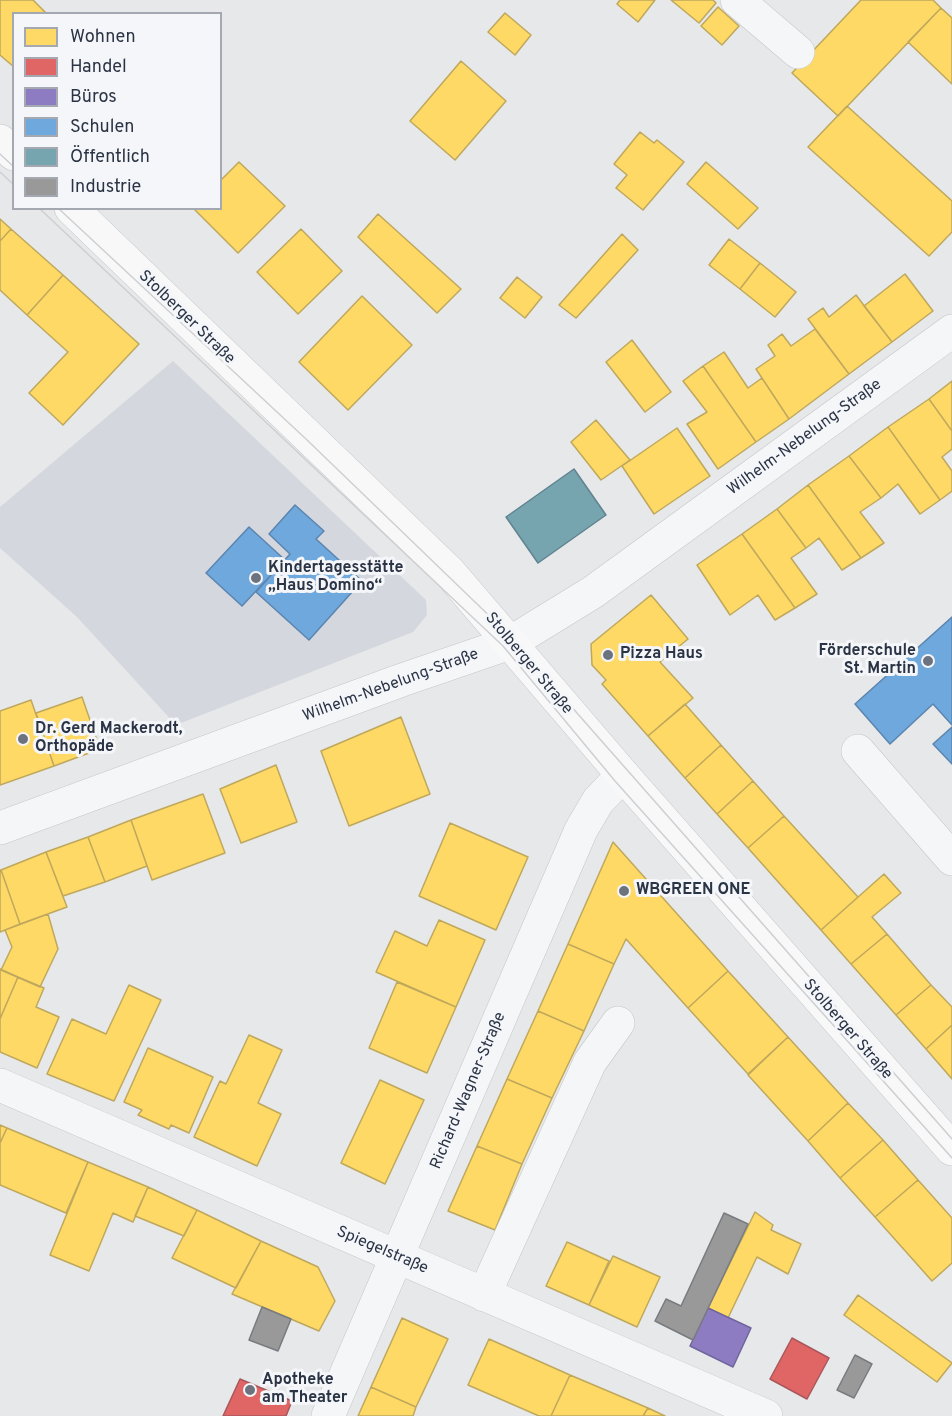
<!DOCTYPE html>
<meta charset="utf-8">
<style>
body{margin:0}
#map{position:relative;width:952px;height:1416px;overflow:hidden;background:#e6e8ea;font-family:Overpass,sans-serif}
canvas{display:block}
.legend{position:absolute;left:12px;top:12px;width:210px;height:198px;box-sizing:border-box;background:#f4f6f9;border:2px solid #a4a8b1;margin:0;padding:8px 10px;list-style:none;font-size:18px;color:#2b3445}
.legend li{display:flex;align-items:center;gap:12px;height:30px}
.legend b{width:30px;border:2px solid #a4a8b1}
</style>
<div id="map">
<canvas width="952" height="1416"></canvas>
<ul class="legend">
<li><b style="height:16px;background:#ffd966"></b>Wohnen</li>
<li><b style="height:16px;background:#e06666"></b>Handel</li>
<li><b style="height:16px;background:#8e7cc3"></b>Büros</li>
<li><b style="height:16px;background:#6fa8dc"></b>Schulen</li>
<li><b style="height:16px;background:#76a5af"></b>Öffentlich</li>
<li><b style="height:16px;background:#999"></b>Industrie</li>
</ul>
</div>
<script>
const g = document.querySelector('canvas').getContext('2d');
g.lineJoin = 'round';
function paint(path, color) { g.fillStyle = color; g.fill(path, 'evenodd'); }
function strokePath(path, color, width, dash) { g.strokeStyle = color; g.lineWidth = width; g.lineCap = dash ? 'butt' : 'round'; g.setLineDash(dash || []); g.stroke(path); }
function drawText(font, color, halo, rows, align = 'center') {
  g.font = font + ' Overpass,sans-serif'; g.lineWidth = 6; g.setLineDash([]); g.textBaseline = 'middle'; g.strokeStyle = halo; g.fillStyle = color; for (const [text, x, y, turn = 0] of rows) {
    g.save(); g.translate(x, y); g.rotate((+turn || 0) * Math.PI / 180); g.textAlign = isNaN(turn) ? turn : align; if (halo) g.strokeText(text, 0, 0); g.fillText(text, 0, 0); g.restore();
  }
}
const built = new Path2D(`
 M173 361 426 600 427 615 413 632 176 725 77 617 0 548V507Z`);
const homes = new Path2D(`
 M0 0H33L47 14H14V67L0 55Z
 M620 0H655L638 22 617 4Z
 M671 0H713L716 3 699 23Z
 M861 0H933L941 8 838 116 792 73Z
 M718 7 739 26 722 45 701 26Z
 M941 8 952 18V84L908 42Z
 M505 13 531 35 515 55 488 32Z
 M461 61 506 101 455 160 410 121Z
 M847 106 952 201V232L929 256 808 147Z
 M640 132 654 143 657 140 684 162 643 210 616 188 627 175 614 164Z
 M239 162 285 206 238 253 193 208H220V181Z
 M706 162 758 208 738 229 687 184Z
 M378 214 461 289 437 313 358 237Z
 M0 219 11 229 0 241Z
 M11 229 63 275 27 315 0 290V241Z
 M301 229 342 271 298 314 257 272Z
 M622 234 638 250 576 318 559 305Z
 M729 239 760 263 740 289 709 265Z
 M760 263 796 292 775 317 740 289Z
 M905 274 933 311 892 342 864 306Z
 M63 275 139 344 63 425 29 393 68 352 27 315Z
 M517 277 542 297 525 318 500 298Z
 M856 295 892 342 849 374 808 319 823 308 829 317Z
 M362 296 412 345 348 410 299 362Z
 M815 329 849 374 789 419 756 369 775 356 768 345 782 334 791 346Z
 M632 340 671 392 645 412 606 362Z
 M724 352 748 388 762 378 789 419 756 442 703 366Z
 M703 366 756 442 718 469 687 424 707 412 683 381Z
 M952 381V431L929 399Z
 M929 399 952 431V449L942 457 952 471V491L940 500 888 427Z
 M596 420 630 460 601 480 571 442Z
 M888 427 940 500 920 514 898 484 881 498 849 456Z
 M677 428 710 476 654 514 622 466Z
 M849 456 881 498 860 512 884 543 861 558 808 485Z
 M808 485 861 558 842 570 819 538 806 548 777 509Z
 M777 509 806 548 791 558 817 594 795 608 742 534Z
 M742 534 795 608 775 620 758 595 730 615 697 565Z
 M651 595 688 639 660 662 693 698 648 736 602 684 606 680 592 665 591 644Z
 M82 697 100 749 54 766 36 713Z
 M31 700 54 766 0 785V711Z
 M685 704 721 745 685 778 648 736Z
 M401 717 430 794 349 826 321 751Z
 M721 745 753 781 717 814 685 778Z
 M276 765 297 822 241 843 220 789Z
 M753 781 784 816 748 848 717 814Z
 M203 794 225 853 152 880 131 820Z
 M784 816 858 897 821 930 748 848Z
 M131 820 147 866 105 882 88 837Z
 M450 823 528 857 496 930 419 896Z
 M88 837 105 882 63 896 46 852Z
 M613 842 728 971 688 1008 626 939 614 964 568 944Z
 M46 852 67 907 20 924 1 870Z
 M1 870 20 924 0 932V870Z
 M884 874 901 893 872 917 887 934 851 964 821 930Z
 M48 914 58 949 40 987 1 970 12 947 5 930Z
 M439 920 485 940 456 1007 376 972 395 931 427 946Z
 M887 934 931 985 896 1015 851 964Z
 M568 944 614 964 584 1031 538 1011Z
 M0 969 18 977 0 1019Z
 M728 971 788 1037 748 1074 688 1008Z
 M18 977 44 988 36 1007 59 1017 37 1068 0 1052V1019Z
 M397 982 456 1007 427 1073 369 1048Z
 M129 985 161 1000 114 1101 47 1074 72 1019 106 1034Z
 M931 985 952 1007V1025L926 1049 896 1015Z
 M538 1011 584 1031 552 1098 507 1079Z
 M952 1025V1079L926 1049Z
 M249 1035 282 1050 258 1103 281 1114 257 1166 194 1137 220 1081 226 1084Z
 M788 1037 848 1103 808 1141 748 1075Z
 M148 1048 213 1077 189 1133 171 1125 169 1129 138 1115 142 1110 124 1102Z
 M507 1079 552 1098 522 1164 477 1146Z
 M380 1080 424 1100 385 1184 341 1163Z
 M848 1103 883 1140 840 1178 808 1141Z
 M0 1125 7 1128 0 1143Z
 M7 1128 88 1162 66 1213 0 1185V1143Z
 M883 1140 918 1180 875 1217 840 1178Z
 M477 1146 522 1164 495 1230 448 1211Z
 M88 1162 148 1187 133 1222 113 1213 89 1271 50 1255Z
 M918 1180 952 1218V1263L932 1281 875 1217Z
 M148 1187 197 1210 184 1236 135 1216Z
 M197 1210 261 1241 236 1288 172 1258Z
 M755 1212 773 1225 771 1230 801 1244 788 1274 757 1257 728 1318 708 1308Z
 M261 1241 318 1267 335 1301 319 1331 232 1294Z
 M567 1242 609 1261 589 1305 546 1286Z
 M613 1256 660 1277 637 1327 589 1305Z
 M858 1295 952 1363 937 1382 844 1315Z
 M402 1318 448 1339 416 1407 371 1387Z
 M489 1339 570 1375 551 1416H539L468 1385Z
 M570 1375 648 1408 643 1416H551Z
 M371 1387 416 1407 413 1416H358Z
 M648 1408 665 1416H643Z`);
const shops = new Path2D(`
 M792 1338 829 1358 807 1399 770 1379Z
 M240 1379 292 1401 286 1416H223Z`);
const offices = new Path2D(`
 M708 1308 751 1328 733 1367 690 1346Z`);
const schools = new Path2D(`
 M295 505 324 531 316 539 362 581 309 640 256 592 290 554 269 534Z
 M249 527 285 560 242 606 206 573Z
 M952 617V725L933 704 890 744 855 704Z
 M952 727V764L933 744Z`);
const public = new Path2D(`
 M574 469 606 515 538 563 506 517Z`);
const industry = new Path2D(`
 M724 1213 748 1224 693 1340 655 1321 666 1299 681 1306Z
 M262 1307 291 1319 278 1351 249 1340Z
 M855 1355 872 1364 854 1398 837 1390Z`);
const minor = new Path2D(`
 M737 0 798 52
 M858 751 952 859
 M0 828 402 680 510 643 593 592 952 331
 M0 1085 766 1416
 M484 1295 590 1062 618 1023
 M328 1416 581 830 598 801 623 775`);
const major = new Path2D(`
 M0 141 14 154
 M71 208 450 573 623 775 952 1149`);
const tram = new Path2D(`
 M0 154 14 167
 M0 172 14 185
 M39 208 503 646 615 781 952 1158
 M58 208 306 439 503 629 952 1139`);
const markers = [
 [256,578,6,"#6c737f"],
 [608,655,6,"#6c737f"],
 [928,661,6,"#6c737f"],
 [23,739,6,"#6c737f"],
 [624,891,6,"#6c737f"],
 [250,1390,6,"#6c737f"]
];
const streetNames = [
 ["Stolberger Straße",186,318,44],
 ["Wilhelm-Nebelung-Straße",805,438,-36],
 ["Stolberger Straße",528,664,50],
 ["Wilhelm-Nebelung-Straße",391,686,-20],
 ["Stolberger Straße",847,1030,49],
 ["Richard-Wagner-Straße",469,1091,-67],
 ["Spiegelstraße",382,1251,23]
];
const poiNames = [
 ["Kindertagesstätte",268,569],
 ["„Haus Domino“",268,587],
 ["Förderschule",916,652,"right"],
 ["St. Martin",916,670,"right"],
 ["Pizza Haus",620,655],
 ["Dr. Gerd Mackerodt,",35,730],
 ["Orthopäde",35,748],
 ["WBGREEN ONE",636,891],
 ["Apotheke",262,1381],
 ["am Theater",262,1399]
];
paint(built, '#d4d7dd');
paint(homes, '#ffd966');
strokePath(homes, '#bfa85c', 1.5);
paint(shops, '#e06666');
strokePath(shops, '#aa575c', 1.5);
paint(offices, '#8e7cc3');
strokePath(offices, '#70669d', 1.5);
paint(schools, '#6fa8dc');
strokePath(schools, '#5b85af', 1.5);
paint(public, '#76a5af');
strokePath(public, '#60838f', 1.5);
paint(industry, '#999');
strokePath(industry, '#787b80', 1.5);
strokePath(minor, '#c4c6c8', 34);
strokePath(major, '#c2c5c8', 34);
strokePath(minor, '#f5f6f7', 33);
strokePath(major, '#f8f8f8', 33);
strokePath(tram, '#cecfd2', 1.5);
for (const [x, y, r, color] of markers) { const dot = new Path2D(); dot.arc(x, y, r, 0, 2 * Math.PI); g.fillStyle = color; g.fill(dot); strokePath(dot, '#f4f6f9', 2); }
drawText('16px', '#2b3445', '#f4f6f9', streetNames);
drawText('bold 16px', '#2b3445', '#f4f6f9', poiNames, 'left');
</script>
